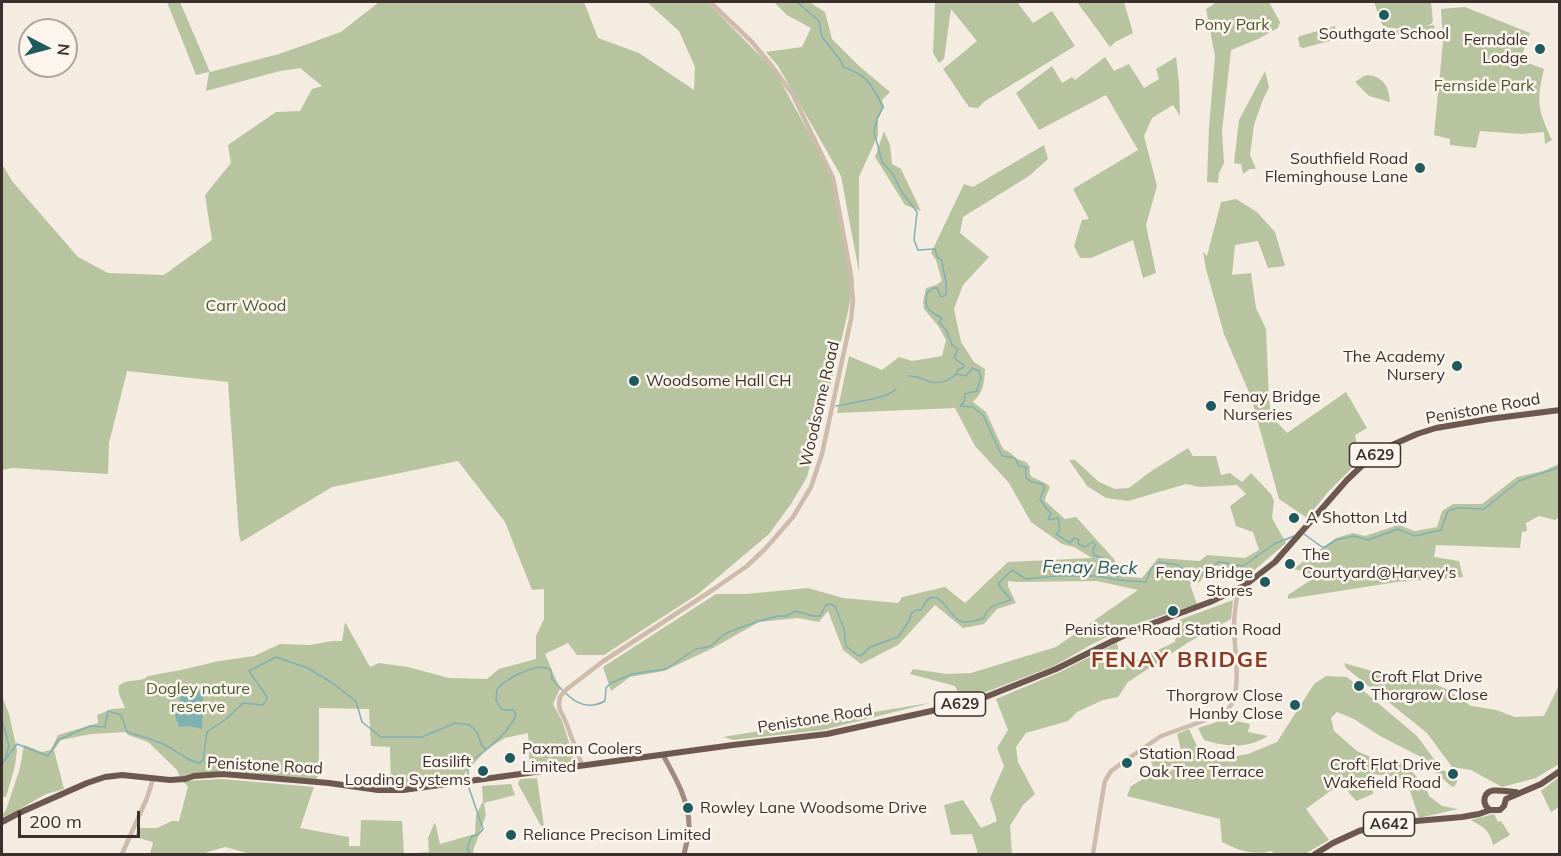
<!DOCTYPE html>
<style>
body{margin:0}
#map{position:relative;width:1561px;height:856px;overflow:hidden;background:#f4ebe1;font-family:Mulish,sans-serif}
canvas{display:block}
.frame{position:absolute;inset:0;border:3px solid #3b302b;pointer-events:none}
.north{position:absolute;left:18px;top:18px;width:60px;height:60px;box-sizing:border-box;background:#fbf5ee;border:2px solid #aea6a0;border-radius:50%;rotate:96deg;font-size:16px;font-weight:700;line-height:24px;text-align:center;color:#3b302b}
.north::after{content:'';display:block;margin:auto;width:21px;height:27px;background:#1f5a5e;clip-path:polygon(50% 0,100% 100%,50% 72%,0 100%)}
.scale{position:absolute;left:18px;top:811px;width:122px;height:27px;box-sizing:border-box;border:3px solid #3b302b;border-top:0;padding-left:8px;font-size:18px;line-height:21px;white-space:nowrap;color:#3b302b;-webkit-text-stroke:4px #fbf5ee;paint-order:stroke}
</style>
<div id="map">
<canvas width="1561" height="856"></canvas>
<div class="frame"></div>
<div class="north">N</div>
<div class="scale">200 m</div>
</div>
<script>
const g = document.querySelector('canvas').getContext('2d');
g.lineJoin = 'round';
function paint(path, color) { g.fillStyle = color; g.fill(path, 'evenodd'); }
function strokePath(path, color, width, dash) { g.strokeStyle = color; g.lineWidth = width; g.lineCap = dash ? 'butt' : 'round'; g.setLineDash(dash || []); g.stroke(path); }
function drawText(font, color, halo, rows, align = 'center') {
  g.font = font + ' Mulish,sans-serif'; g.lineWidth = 5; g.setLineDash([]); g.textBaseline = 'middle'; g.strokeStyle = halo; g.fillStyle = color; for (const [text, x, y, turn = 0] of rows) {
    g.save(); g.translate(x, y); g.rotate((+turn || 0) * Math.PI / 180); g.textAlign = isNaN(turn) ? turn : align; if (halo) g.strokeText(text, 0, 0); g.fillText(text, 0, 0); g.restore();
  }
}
const green = new Path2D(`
 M167 2H180L210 72 279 54 341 32 379 2H584L598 38 639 53 694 90 695 67 679 31 647 2H707L775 71 834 179 854 281 847 316 827 400 807 477 791 504 769 534 698 594 604 655H577L568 643 545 654 560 689 553 704 562 721 576 763 530 770 528 733 505 738 487 749 459 780 403 786H391L390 747 371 746 369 709 319 708V763L320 774 315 780 222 771 180 777 177 770 148 742 128 735 126 732 91 734 61 740 54 750 64 789 46 794 2 819V815L6 810 20 768 24 745 42 752 51 750 58 735 98 723 97 715 112 709 125 708C122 699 117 694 119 685 123 683 127 681 131 681 138 680 142 681 148 676L181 670 219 661 254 656 280 644 310 645 332 641H342L345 622 370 667 379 663 408 667 449 678 487 679 499 669 536 659V636L544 619V589L532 590 505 522 458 461 332 487 241 542 239 535 228 382 127 371 109 443 108 474 13 468 2 470V164L12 181 78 257 108 273 164 275 212 240 205 195 231 163 228 145 276 112 300 111 312 89 322 86 300 68 280 71 206 91 209 72 196 75Z
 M772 2H809L825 12 832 39 859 66 890 92 882 100 884 107 878 119V135L859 177V272L841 176 778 66 766 52 802 47 811 28 787 15 775 3Z
 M935 2H1017L1033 23 1052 11 1075 46 985 101 978 108 969 107 943 69 977 41 951 9 944 59 939 63 933 53Z
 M1077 2H1124L1133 33 1115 42 1110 47Z
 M1217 2H1269L1280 22 1278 28 1258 39 1231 50 1222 131 1224 163 1219 173 1218 183 1207 182 1209 127 1215 56 1206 9Z
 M1374 2H1431L1433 21 1431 24 1425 26 1434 25 1435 39C1425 43 1418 35 1408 34 1398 33 1388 35 1378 36L1377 33 1404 29 1384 27 1381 22Z
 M1465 7 1530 33 1520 60 1544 69C1536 103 1538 110 1552 140L1545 144 1544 132 1522 134 1480 131 1476 148 1450 145V139L1434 135 1443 42 1441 9Z
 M1335 26 1338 39 1303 48 1300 47 1298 38 1300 36Z
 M1105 57 1114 71 1129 64 1144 88 1159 79 1156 69 1176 57 1179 83 1180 116 1173 105 1152 118 1144 136 1157 186 1146 225 1156 273 1143 278 1133 240 1091 258H1080L1074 246 1082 220 1089 219 1073 189 1138 150 1106 95 1039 130 1016 93 1052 66 1062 83 1072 77 1075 80Z
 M1265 71 1269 87 1262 102 1254 125 1250 155 1256 169H1250L1243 174 1241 164 1234 163 1239 120Z
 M1368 75C1384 77 1389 87 1390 102L1369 96 1355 82 1364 76Z
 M884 131 890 145 892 164 901 169 921 211 905 205 875 157Z
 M1044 145 1048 159 1029 176 963 217 960 233 989 257 963 285 954 309 961 342 974 362 985 369C984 384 984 391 973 402L986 412 1003 449 1011 453 1015 458 1026 462 1030 467V475C1037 481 1045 481 1050 487L1046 496 1045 501 1065 519 1076 517 1114 559 1121 576 1142 578 1158 558 1200 561 1207 555 1245 558 1259 550 1253 532 1236 526 1230 506 1246 494 1237 485 1200 487 1186 484 1128 501 1106 498 1087 486 1069 460H1075L1099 482 1115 489 1129 488 1150 472 1188 448 1193 456H1216L1221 475 1230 473 1242 482 1251 473 1271 494 1274 501 1272 518 1286 543 1251 573 1210 564 1200 582 1190 584 1197 604 1130 626 1094 643 1054 666 973 697 934 702 823 730 733 740 723 737 935 702 958 693 955 686 910 674 913 669 947 674 971 673 1056 647 1138 590 1097 581 1016 582 1008 581V586L1016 603 997 609 984 624 963 628 935 605 898 645 861 664 843 650 828 611 819 622 798 618 759 622 713 648 664 671 630 677 611 691 603 667 716 594H746L808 588 843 598 898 603 902 597 945 587 965 603 1008 562 1092 558 1074 547 1062 544 1031 522 1009 483 975 446 955 408 837 413 849 356 882 370 899 357 912 361 942 356 946 340 939 327 924 309 923 302 926 288 936 285 942 281 936 260 931 253 964 184 973 187Z
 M1236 199 1257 212 1275 232 1285 266 1268 268 1258 241 1235 245 1232 275 1251 273 1256 308 1266 329 1269 399 1271 416 1287 433 1346 392 1367 428 1355 435 1360 460 1328 492 1307 518 1279 499 1251 397 1224 334 1206 269 1203 252 1207 256 1221 202Z
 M1559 464V517L1555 520 1539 516 1526 523 1527 531 1522 532 1520 548 1436 545 1434 557 1459 561 1463 577 1397 582 1288 599V595L1314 578 1307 572 1293 569 1336 538 1353 533 1365 536 1398 525 1415 531 1437 527 1442 511 1453 504H1482L1517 477 1543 471Z
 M1233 600 1231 619 1189 642 1128 682 1118 697 1103 700 1077 712 1068 721 1026 733 1016 747 1018 762 1035 794 1023 805 1010 826 1012 854H977V850L972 834 951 835 944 805 963 800 981 828 997 821 990 798 1004 766 997 748 1008 730 996 699 1060 672 1117 643 1120 659 1128 664 1175 642 1179 620Z
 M1344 663 1382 674 1432 683 1446 689 1471 706 1496 710 1515 717 1544 716 1559 685V764L1536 778 1502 787 1471 770 1452 767 1427 733 1346 668Z
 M1326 676 1347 677 1417 736 1442 770 1457 776V782L1454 787 1451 786 1433 770 1421 757 1380 736 1354 719 1337 712 1331 718 1334 731 1357 751 1373 758 1404 763 1425 786 1429 796 1442 806 1458 809 1419 818 1410 791 1399 777 1371 774 1373 794 1356 801 1341 783 1306 809 1329 840 1305 854H1276L1271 851C1252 856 1238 850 1222 842L1220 819 1127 796 1131 786 1155 772 1151 761 1181 750 1177 734 1189 729 1197 746 1213 752 1237 756 1248 754 1277 742 1314 684Z
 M2 696 9 714 17 750 15 766 6 797H2Z
 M1226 719 1250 724 1248 732 1268 736C1248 749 1226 747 1204 740L1198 728Z
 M1559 777V807L1551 812 1541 791Z
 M537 778 545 833 518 784 520 779Z
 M221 779 314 787 300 828 349 837V846H360L361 820 402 821 404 854 429 852 428 838 435 822 440 844 475 834 476 815 483 801 482 786 511 784 515 795 484 803 486 815 473 851 474 854H251L225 847 201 854H150L153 842 135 837 138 828H157L172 821H179L188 787 183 781Z
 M1494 814 1498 822 1501 821 1510 835 1493 845C1489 829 1484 828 1471 820Z`);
const water = new Path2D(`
 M198 689 203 697 202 729 189 726 179 727 174 712 178 705 182 692Z`);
const stream = new Path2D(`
 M797 2 819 21 822 37 841 61 843 67C869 76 871 84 883 107L877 119 874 131 882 162 893 174 901 191 917 212 914 240 918 250 935 249 937 257 942 260C943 272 948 283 946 295L941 297 937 288H933L927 293C924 309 928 310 942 318L939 322 947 331 952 345 958 349 954 358 964 365 963 368 958 369 956 374 966 376 972 368 979 371 981 377 977 391 965 394 964 402 960 406 973 407 983 415 1002 456 1015 458 1019 466 1026 467V478L1032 482 1043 484 1044 489 1040 499 1046 508 1051 513 1048 520 1058 518 1060 530 1056 534 1070 543 1074 538 1079 540 1078 544 1085 547 1092 542 1096 545 1093 549 1094 555C1109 559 1110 565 1118 578
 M909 376C918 375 921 379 928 381 938 385 949 381 956 374
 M836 406C850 403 887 399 896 389
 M1304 534 1322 547H1325L1336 540 1354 536 1368 540 1398 529 1415 536 1441 530 1448 511 1457 508 1484 509 1519 481 1560 467
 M2 720 9 746 5 759
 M2 764 17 744 48 756 58 740 90 726 105 727 108 711 121 715 127 732C140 736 153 739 165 745 177 750 187 762 200 763L203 760 207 732 225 720 243 703 262 705 266 701 267 697 249 671 276 657 308 668 332 683 356 701 362 722 381 737H422L455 723 470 725 477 732 481 744 486 750C498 739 511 729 516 714L513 710H505L501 709 496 700 497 689C507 678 538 661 551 670L552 679C567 695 581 714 605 701L606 688 611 683 632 674 666 669 696 649 708 647 712 645 725 634 729 632 756 622 778 616H786L796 611 813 616H820L826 605 831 604 835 606 844 629 846 646 857 655 861 656 870 647 898 637 909 621 911 614 916 610H921C923 607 926 600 930 598 942 593 951 618 960 621 967 624 977 620 984 618 987 605 999 604 1011 600L998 584 1012 570 1026 579 1057 576H1098L1118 580 1146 582 1151 569 1159 562 1178 565 1197 580 1202 573 1219 562 1243 566 1274 544 1294 536
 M468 778C467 760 473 760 486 750
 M469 788 483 829 479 834 471 837 467 849 470 854`);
const tertiary = new Path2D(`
 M582 765 565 720 560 710 559 704 560 697 567 689 602 662 714 589 747 566 766 548 793 517 811 487 822 454 851 319 853 300 850 270 833 178 793 95 772 66 751 41 710 2
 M122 854 147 798 153 779
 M1093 854 1103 792 1105 781 1111 771 1122 763 1161 736 1223 714C1245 698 1234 652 1234 627 1234 615 1236 602 1238 590`);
const secondary = new Path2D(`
 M663 755C675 777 689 800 689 826 689 835 686 846 684 854`);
const trunk = new Path2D(`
 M1490 810C1486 807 1483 803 1485 797 1488 786 1506 792 1516 792
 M2 822 19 813 87 783 105 777 122 775 170 780 185 779 194 776 223 774 329 783 378 790H403L733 745 827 734 936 710 978 700 1056 669 1135 630 1210 602 1244 586 1275 562 1347 480 1369 459 1383 449 1417 434 1436 428 1489 419 1560 410
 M1315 854 1333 843 1359 831 1374 827 1393 823 1462 817 1479 814 1490 810H1500L1504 806 1506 799 1541 784 1560 771`);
const markers = [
 [1384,15,6,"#1f5a5e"],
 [1540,49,6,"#1f5a5e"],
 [1420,168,6,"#1f5a5e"],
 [1457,366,6,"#1f5a5e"],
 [634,381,6,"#1f5a5e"],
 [1211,406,6,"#1f5a5e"],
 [1294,518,6,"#1f5a5e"],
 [1290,564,6,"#1f5a5e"],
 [1265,582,6,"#1f5a5e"],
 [1173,611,6,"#1f5a5e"],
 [1359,686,6,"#1f5a5e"],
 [1295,705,6,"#1f5a5e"],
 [510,758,6,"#1f5a5e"],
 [1127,763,6,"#1f5a5e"],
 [483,771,6,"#1f5a5e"],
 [1453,774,6,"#1f5a5e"],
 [688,808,6,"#1f5a5e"],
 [511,835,6,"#1f5a5e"]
];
const shields = [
 [1375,455,51],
 [960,704,51],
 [1389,824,51]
];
const shieldNames = [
 ["A629",1375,455],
 ["A629",960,704],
 ["A642",1389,824]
];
const parkNames = [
 ["Pony Park",1232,25],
 ["Fernside Park",1484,86],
 ["Carr Wood",246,306],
 ["Dogley nature",198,689],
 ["reserve",198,707]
];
const poiNames = [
 ["Southgate School",1384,34,"center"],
 ["Ferndale",1528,40,"right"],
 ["Lodge",1528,58,"right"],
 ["Southfield Road",1408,159,"right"],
 ["Fleminghouse Lane",1408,177,"right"],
 ["The Academy",1445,357,"right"],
 ["Nursery",1445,375,"right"],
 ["Woodsome Hall CH",646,381],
 ["Fenay Bridge",1223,397],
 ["Nurseries",1223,415],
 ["A Shotton Ltd",1306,518],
 ["The",1302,555],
 ["Courtyard@Harvey's",1302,573],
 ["Fenay Bridge",1253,573,"right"],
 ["Stores",1253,591,"right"],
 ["Penistone Road Station Road",1173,630,"center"],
 ["Croft Flat Drive",1371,677],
 ["Thorgrow Close",1371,695],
 ["Thorgrow Close",1283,696,"right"],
 ["Hanby Close",1283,714,"right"],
 ["Paxman Coolers",522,749],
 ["Limited",522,767],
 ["Station Road",1139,754],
 ["Oak Tree Terrace",1139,772],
 ["Easilift",471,762,"right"],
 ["Loading Systems",471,780,"right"],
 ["Croft Flat Drive",1441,765,"right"],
 ["Wakefield Road",1441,783,"right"],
 ["Rowley Lane Woodsome Drive",700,808],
 ["Reliance Precison Limited",523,835]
];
const streetNames = [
 ["Woodsome Road",820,404,-77],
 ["Penistone Road",1483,409,-10],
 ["Penistone Road",815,719,-9],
 ["Penistone Road",265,766,3]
];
const waterNames = [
 ["Fenay Beck",1090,568,1]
];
const districtNames = [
 ["FENAY BRIDGE",1180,660]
];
paint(green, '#b8c4a0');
paint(water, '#7fb0b2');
strokePath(stream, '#7fb0b2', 1.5);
strokePath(tertiary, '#cdbbac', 4.5);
strokePath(secondary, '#a18a7d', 5);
strokePath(trunk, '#6c584f', 6);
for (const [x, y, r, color] of markers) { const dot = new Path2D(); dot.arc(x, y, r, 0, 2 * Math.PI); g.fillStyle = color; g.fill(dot); strokePath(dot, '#fbf5ee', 2); }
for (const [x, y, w] of shields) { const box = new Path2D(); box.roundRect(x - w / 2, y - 12, w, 24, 4.5); g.fillStyle = '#fbf5ee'; g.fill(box); strokePath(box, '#3b302b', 1.5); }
drawText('bold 15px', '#3b302b', null, shieldNames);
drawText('16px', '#4a5a2e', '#fbf5ee', parkNames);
drawText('16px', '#3b302b', '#fbf5ee', poiNames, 'left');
drawText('16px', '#3b302b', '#fbf5ee', streetNames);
drawText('italic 18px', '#1f5a5e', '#fbf5ee', waterNames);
g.letterSpacing = '1.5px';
drawText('bold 22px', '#8c3b22', '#fbf5ee', districtNames);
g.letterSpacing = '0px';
</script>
